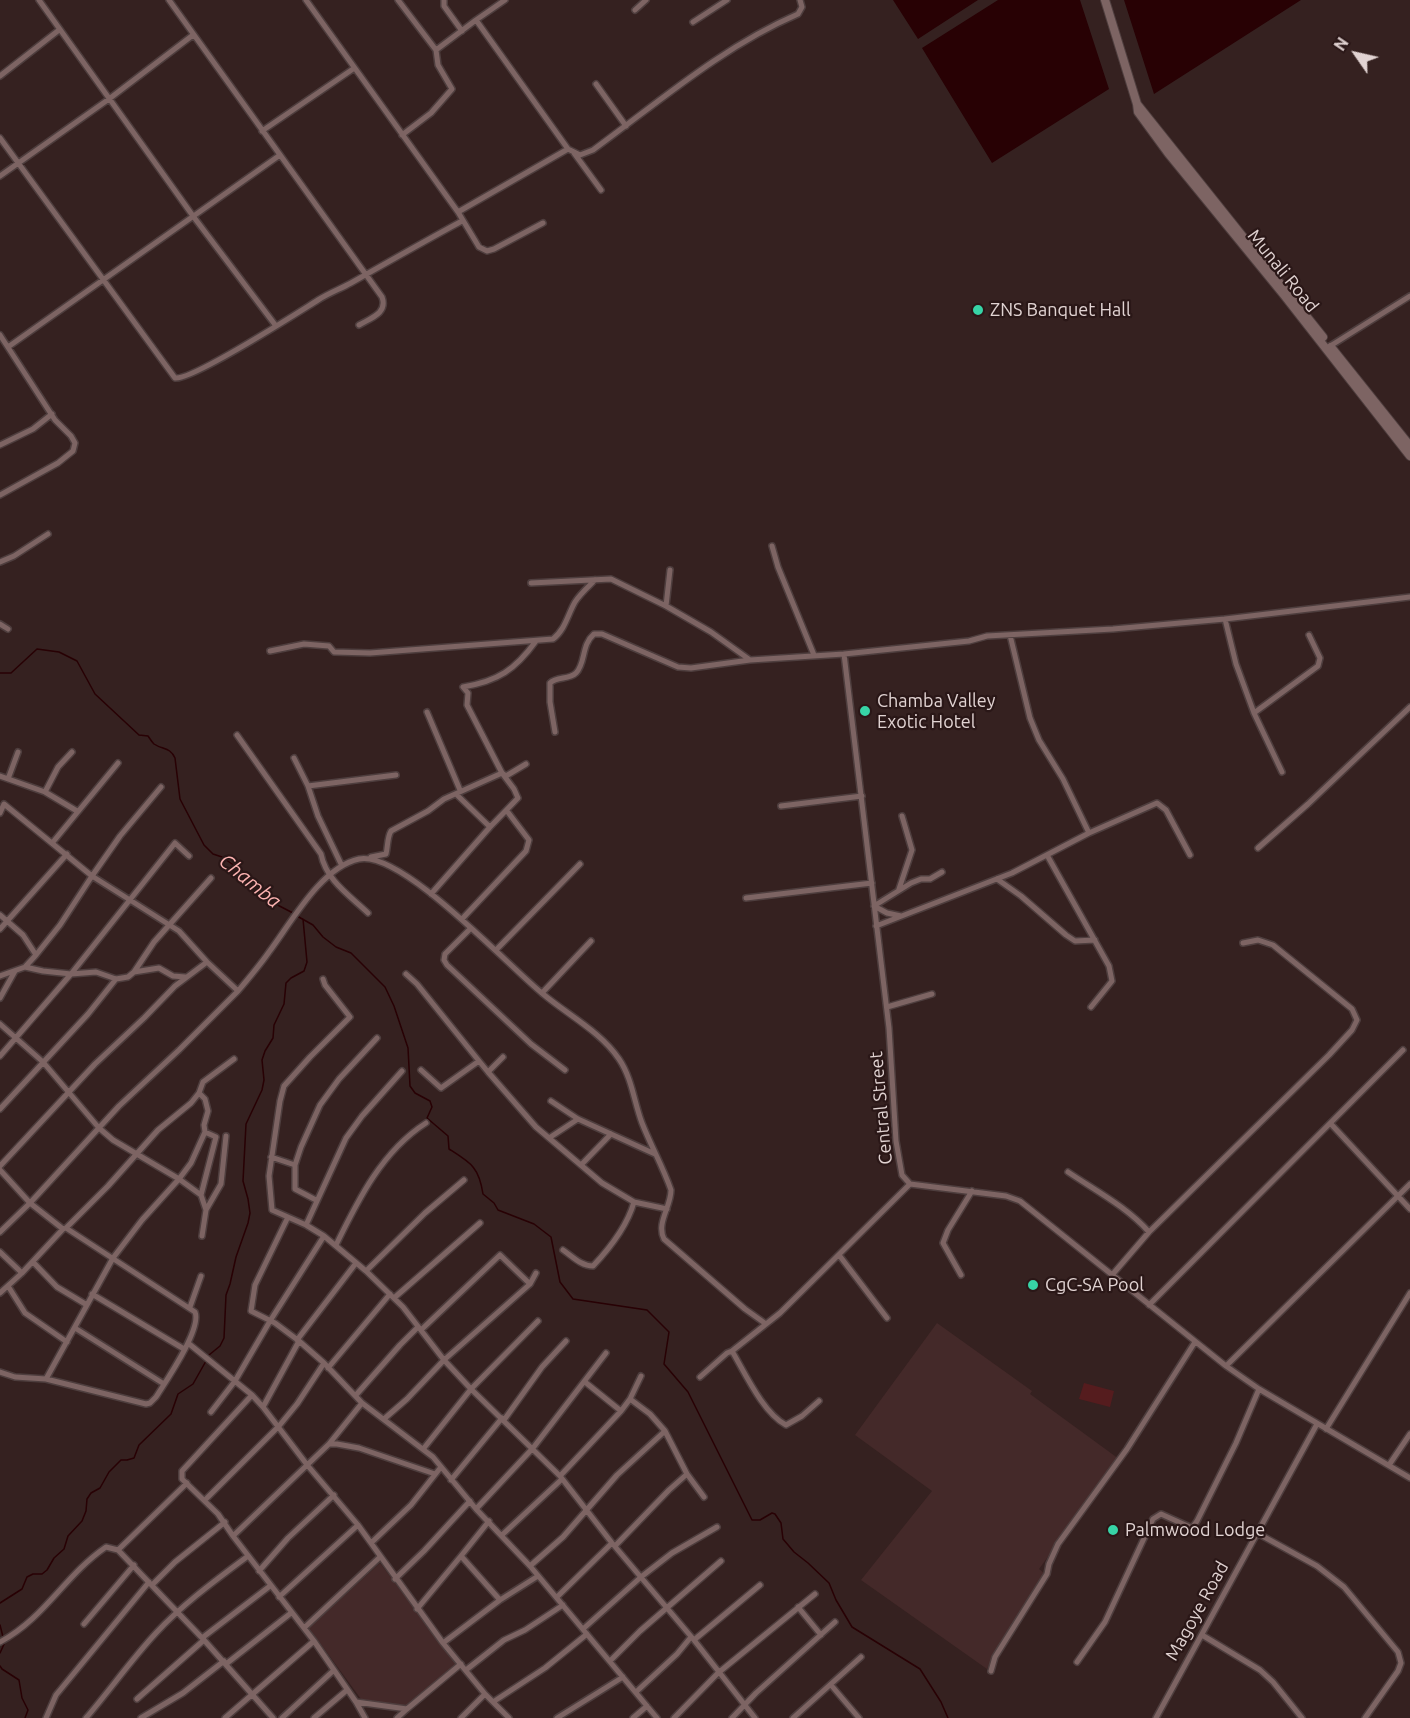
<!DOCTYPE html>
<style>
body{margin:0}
#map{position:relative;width:1410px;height:1718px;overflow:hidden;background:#352120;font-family:Ubuntu,sans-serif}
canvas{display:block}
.north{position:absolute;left:1326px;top:24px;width:60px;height:60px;-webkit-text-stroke:4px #2a1717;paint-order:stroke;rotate:304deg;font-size:16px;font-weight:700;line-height:24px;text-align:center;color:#e1d3d2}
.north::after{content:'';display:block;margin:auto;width:21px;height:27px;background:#e1d3d2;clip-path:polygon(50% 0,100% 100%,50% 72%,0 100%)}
</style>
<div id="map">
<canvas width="1410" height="1718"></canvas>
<div class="north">N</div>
</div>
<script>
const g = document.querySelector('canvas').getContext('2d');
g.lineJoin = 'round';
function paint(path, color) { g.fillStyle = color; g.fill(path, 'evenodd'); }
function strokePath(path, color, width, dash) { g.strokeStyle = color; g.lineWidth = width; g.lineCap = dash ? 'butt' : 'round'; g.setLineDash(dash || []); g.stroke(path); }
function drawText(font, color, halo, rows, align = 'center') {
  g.font = font + ' Ubuntu,sans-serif'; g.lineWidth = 4.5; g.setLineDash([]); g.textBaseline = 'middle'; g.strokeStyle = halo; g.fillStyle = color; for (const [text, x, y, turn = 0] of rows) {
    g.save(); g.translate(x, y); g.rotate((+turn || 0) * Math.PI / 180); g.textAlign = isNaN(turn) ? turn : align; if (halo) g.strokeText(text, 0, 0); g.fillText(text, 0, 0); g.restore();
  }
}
const built = new Path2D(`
 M937 1323 1032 1391 1030 1394 1119 1459 1039 1569 1044 1573 987 1669 861 1580 932 1491 855 1435Z
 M380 1563 456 1664 408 1706 361 1699 309 1628Z`);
const green = new Path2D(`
 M1084 1383 1114 1391 1110 1407 1079 1399Z`);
const water = new Path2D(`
 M893 0H978L918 39Z
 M998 0H1080L1109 89 992 163 922 48Z
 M1124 0H1301L1154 94Z`);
const stream = new Path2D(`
 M0 673H11L37 649 59 652 77 661 95 694 139 735 148 736C150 739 152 742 154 744 163 750 170 747 175 758L180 799 204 845 213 854 222 857 242 871 264 898 293 913
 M297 916 313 925 323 937 336 947 351 953 385 987 394 1006 408 1048 410 1086 415 1093 430 1101 432 1107 427 1118 448 1136 449 1149C471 1163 479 1167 483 1194L494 1203 498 1210 534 1224 551 1237 560 1282 573 1299 647 1310 669 1332 664 1364 688 1392 752 1520H760L772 1513 775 1514 781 1523 783 1539 794 1552 808 1563 829 1583 836 1600 852 1627 920 1669 941 1702 948 1718
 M209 1355 220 1346 224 1338 226 1295 230 1284 236 1257 248 1223 250 1213 248 1199 243 1181 246 1124 262 1090 264 1080 262 1060 265 1051 273 1038 274 1025 284 1004 286 983 291 978 304 971 307 962 303 919
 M0 1603 22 1589 27 1577 33 1574H42L47 1570 54 1558 64 1549 68 1536 82 1521 86 1511 87 1499 91 1493 100 1488 109 1472 121 1460H127L134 1458 139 1445 171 1414 178 1394 193 1384 206 1361
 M0 1625 3 1637
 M0 1653 5 1642
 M0 1666 2 1669 19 1680 22 1698 28 1710 25 1718`);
const minor = new Path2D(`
 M39 0 193 216 276 326
 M169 0 382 297C388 313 371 318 359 325
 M306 0 458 212 479 247 487 251 494 249 543 223
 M398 0 436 50 438 65 452 89 431 113 402 135
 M444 0V6L462 31
 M635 10 646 0
 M476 20 505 0
 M693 22 727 0
 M436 50 476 20 568 149 580 155 593 150C660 101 722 47 798 14L802 7 800 0
 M0 76 59 30
 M596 84 626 126
 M262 131 353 69
 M0 138 175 378C193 380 297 313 318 300 329 293 340 289 351 283 388 262 425 241 462 221
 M574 153 601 190
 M0 176 109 99 193 35
 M458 212 568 149
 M0 335 55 420 71 436 75 443 73 451 58 463 0 495
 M8 347 280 155
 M1327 348 1410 296
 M0 445 33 429 52 414
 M772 546 778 567 814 655
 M0 562 14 556 48 534
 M531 583 611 579 666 606 711 632 750 660 844 654 969 641 987 636 1113 629 1225 619 1410 597
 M666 606 670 570
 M1225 619 1236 664 1254 713 1318 666 1320 658 1309 635
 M0 624 8 629
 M270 651 304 644 329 646 334 652 370 653 553 639C565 630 568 614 575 602 580 594 588 587 595 580
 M844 654 889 1028 896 1141 902 1175 910 1184 1006 1196 1020 1201 1226 1366 1259 1389 1410 1478
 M427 712 460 790
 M1254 713 1282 772
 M555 732 550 702V683C557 676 569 680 576 673 586 663 581 645 594 634H602L678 667 691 668 750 660
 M237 735 321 854C326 880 349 895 368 913
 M294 758 308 786
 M0 776 45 792 77 811
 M8 779 18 752
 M45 792 58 767 72 752
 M456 794 490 827
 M781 806 862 796
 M0 813 4 804 92 876 179 931 207 962 238 991 179 1050 119 1106 30 1203 0 1232
 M1089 833 1157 803 1166 810 1190 855
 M53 842 118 763
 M1258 848 1308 804 1410 707
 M1047 855 1109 966 1112 981 1091 1007
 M371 857 386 854C388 846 387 838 391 831L428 811 444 799 502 773 506 776 526 764
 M342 866 318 816 308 786 396 775
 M997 879 1021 896 1066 935 1075 941 1095 940
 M899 889 912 850 902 816
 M431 894 490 827 518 798 514 789 502 773 467 705 468 693 463 687C498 681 515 670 536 641
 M746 898 872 883
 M874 906 911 883 921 879H930L942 872
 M874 906 887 913 901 916
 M0 915 23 935 36 955
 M462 919 526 851 529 840 507 811
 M876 926 1012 873 1089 833 1063 779 1039 740 1030 718 1010 635
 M471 928 445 954 444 960 447 965 531 1044 565 1070
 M0 929 67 854
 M496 950 580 864
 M25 967 43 971 71 974 96 972 116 979 128 977 134 972 159 968 173 976 185 977
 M134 972 154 942 211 878
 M406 974 417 984 479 1061
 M0 976 25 967 36 955 60 925 92 876 120 836 161 787
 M323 979 325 985 350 1017 310 1057 284 1086 280 1101 269 1176 272 1210 306 1225 324 1236 366 1271 403 1307 444 1360 471 1389 560 1476 612 1543 694 1640 755 1718
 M238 991C249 978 260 965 269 952 291 923 321 867 359 859 402 850 509 967 543 994 568 1015 601 1032 619 1059 632 1078 634 1102 642 1123 651 1146 663 1167 671 1190 671 1207 656 1223 664 1239L745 1309 766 1324
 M542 993 591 941
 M0 998 15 971
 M887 1007 932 994
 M0 1024 43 1062 99 1128 113 1140 179 1179 201 1195 206 1210 202 1236
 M0 1056 71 974 175 843 189 856
 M421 1070 441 1088 479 1061 488 1072 503 1057
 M488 1072 536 1127 602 1183 634 1202 667 1209
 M551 1101 578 1119 655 1154
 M0 1109 88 1014 116 979
 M1331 1124 1410 1209
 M549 1138 578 1119
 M271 1157 295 1165
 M581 1165 611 1134
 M0 1166 95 1064 144 1018 175 986 207 962
 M0 1170 30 1203 63 1229
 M1068 1172C1096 1191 1127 1207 1149 1232
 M201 1195 216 1137 205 1132
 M316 1200 295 1189V1165L301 1147 320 1105 339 1079 377 1038
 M206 1210 221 1184 226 1136
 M288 1217 255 1285 251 1311 275 1323 299 1341 324 1363 362 1403 433 1457 476 1509 530 1566 657 1718
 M306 1225 346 1138 362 1116 402 1071
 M336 1245C358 1200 382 1151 426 1123
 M563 1250C572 1256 581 1266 593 1266 610 1248 627 1227 634 1202
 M0 1252 22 1273 63 1229 66 1228 108 1186 158 1130 191 1103 199 1093 203 1082 234 1059
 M839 1255 887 1318
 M33 1262 57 1287 87 1305
 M366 1271 425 1213 464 1180
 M961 1275 943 1243 948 1230 972 1191
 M1112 1275 1149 1232 1329 1055 1352 1030 1357 1020 1352 1009 1273 945 1258 940 1243 943
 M8 1286 25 1313 67 1342
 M0 1293 22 1273
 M92 1294 184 1349
 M394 1298 480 1223
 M1149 1305 1403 1050
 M190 1307 201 1276
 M75 1328 164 1384
 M421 1330 500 1255 530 1284
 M297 1340 356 1263
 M188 1343 252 1395 263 1407 308 1466 358 1525 443 1643 485 1694 509 1718
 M732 1351C745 1373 763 1413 786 1425L802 1416 819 1401
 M1226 1366 1410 1184
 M328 1368 390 1294
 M0 1372 15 1377 46 1379 146 1404 150 1403 156 1397C166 1381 202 1329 195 1312L66 1228
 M700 1377 727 1353 732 1351 780 1313 910 1184
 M46 1379 113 1258 142 1220 179 1179 191 1163 205 1132 204 1125 208 1111 205 1099 199 1093
 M585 1382 621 1411
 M252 1395 182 1471V1479L218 1514 233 1536 314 1641 356 1702 407 1709 461 1664
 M356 1395 400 1345 418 1327
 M630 1399 650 1414 665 1431 687 1474 704 1497
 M263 1407 299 1341
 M211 1412 235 1381 270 1321 324 1236
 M384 1419 407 1399 444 1360 530 1284 536 1273
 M504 1420 542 1367 566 1341
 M1326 1429 1410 1293
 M329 1444 362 1403
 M424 1448 471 1389 538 1321
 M1389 1465 1410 1434
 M560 1476 621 1411 630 1399 641 1376
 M451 1480 502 1418
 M205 1500 279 1426 297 1404 324 1363
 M476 1509 533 1448 606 1353
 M489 1521 461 1556 500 1600
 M1257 1533 1317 1566 1344 1587 1398 1652 1401 1663 1398 1671 1365 1718
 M502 1535 562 1479
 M233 1536 329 1444H337L359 1448 435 1474
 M371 1543 411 1505 441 1467
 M615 1546 669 1490 687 1474
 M118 1550 187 1483
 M530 1566 563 1537 617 1475 665 1431
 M259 1571 288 1538 334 1495
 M395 1579 424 1551 470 1501
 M152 1585 175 1562 225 1522
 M279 1597 358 1525
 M557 1597 612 1543
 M798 1607 821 1635
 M417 1609 461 1556
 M84 1624 134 1565
 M304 1628 380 1557
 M583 1629 641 1577 672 1553 717 1527
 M1202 1635 1260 1670 1273 1682 1302 1718
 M202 1638 270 1586
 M694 1640 760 1585
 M0 1642C45 1618 65 1575 106 1547L118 1550 204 1640 273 1718
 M443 1643 500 1600 538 1576
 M610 1661 640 1631 721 1561
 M1077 1662 1105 1622 1153 1519 1161 1514 1192 1528 1197 1521 1236 1443 1259 1389
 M226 1664 291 1613
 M466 1670 504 1640 525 1630 563 1605
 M991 1671 995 1657 1047 1574 1049 1564 1058 1544 1127 1449 1195 1342
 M831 1685 859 1718
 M636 1692 677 1654 691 1637
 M137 1699 204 1640
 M356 1702 365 1718
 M493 1702 545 1668 587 1634
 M46 1718 56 1695 149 1582
 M86 1718C110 1690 131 1660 156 1633 184 1603 216 1580 248 1556
 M141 1718 183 1693 224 1661
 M225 1718 314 1641
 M282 1718 333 1671
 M314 1718 347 1690
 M397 1718 407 1709
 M461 1718 485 1694
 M557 1718 623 1677
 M633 1718 647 1706
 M674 1718 718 1673 815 1594
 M732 1718 756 1693 835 1622
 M793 1718 861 1657
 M1156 1718 1317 1424`);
const secondary = new Path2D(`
 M1105 0 1137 104 1138 112 1168 153 1284 295 1410 456
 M1137 104 1323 337
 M1331 347 1410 446`);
const markers = [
 [978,310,6,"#37d4a6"],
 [865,711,6,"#37d4a6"],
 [1033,1285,6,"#37d4a6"],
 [1113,1530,6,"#37d4a6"]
];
const streetNames = [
 ["Munali Road",1283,271,51],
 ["Central Street",881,1108,-95],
 ["Magoye Road",1197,1611,-61]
];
const poiNames = [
 ["ZNS Banquet Hall",990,310],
 ["Chamba Valley",877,701],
 ["Exotic Hotel",877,722],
 ["CgC-SA Pool",1045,1285],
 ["Palmwood Lodge",1125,1530]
];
const waterNames = [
 ["Chamba",250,881,39]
];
paint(built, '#442929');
paint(green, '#551c1e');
paint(water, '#280104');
strokePath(stream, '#280104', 1.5);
strokePath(minor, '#4e3e3e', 8);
strokePath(secondary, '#4e3e3e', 10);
strokePath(minor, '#7d6463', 5);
strokePath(secondary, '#7d6463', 8);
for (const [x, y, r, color] of markers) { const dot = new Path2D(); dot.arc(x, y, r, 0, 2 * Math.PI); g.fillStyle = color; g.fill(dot); strokePath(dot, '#2a1717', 2); }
drawText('18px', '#e1d3d2', '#2a1717', streetNames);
drawText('18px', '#e1d3d2', '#2a1717', poiNames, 'left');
drawText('italic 20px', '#fbb2b0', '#2a1717', waterNames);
</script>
